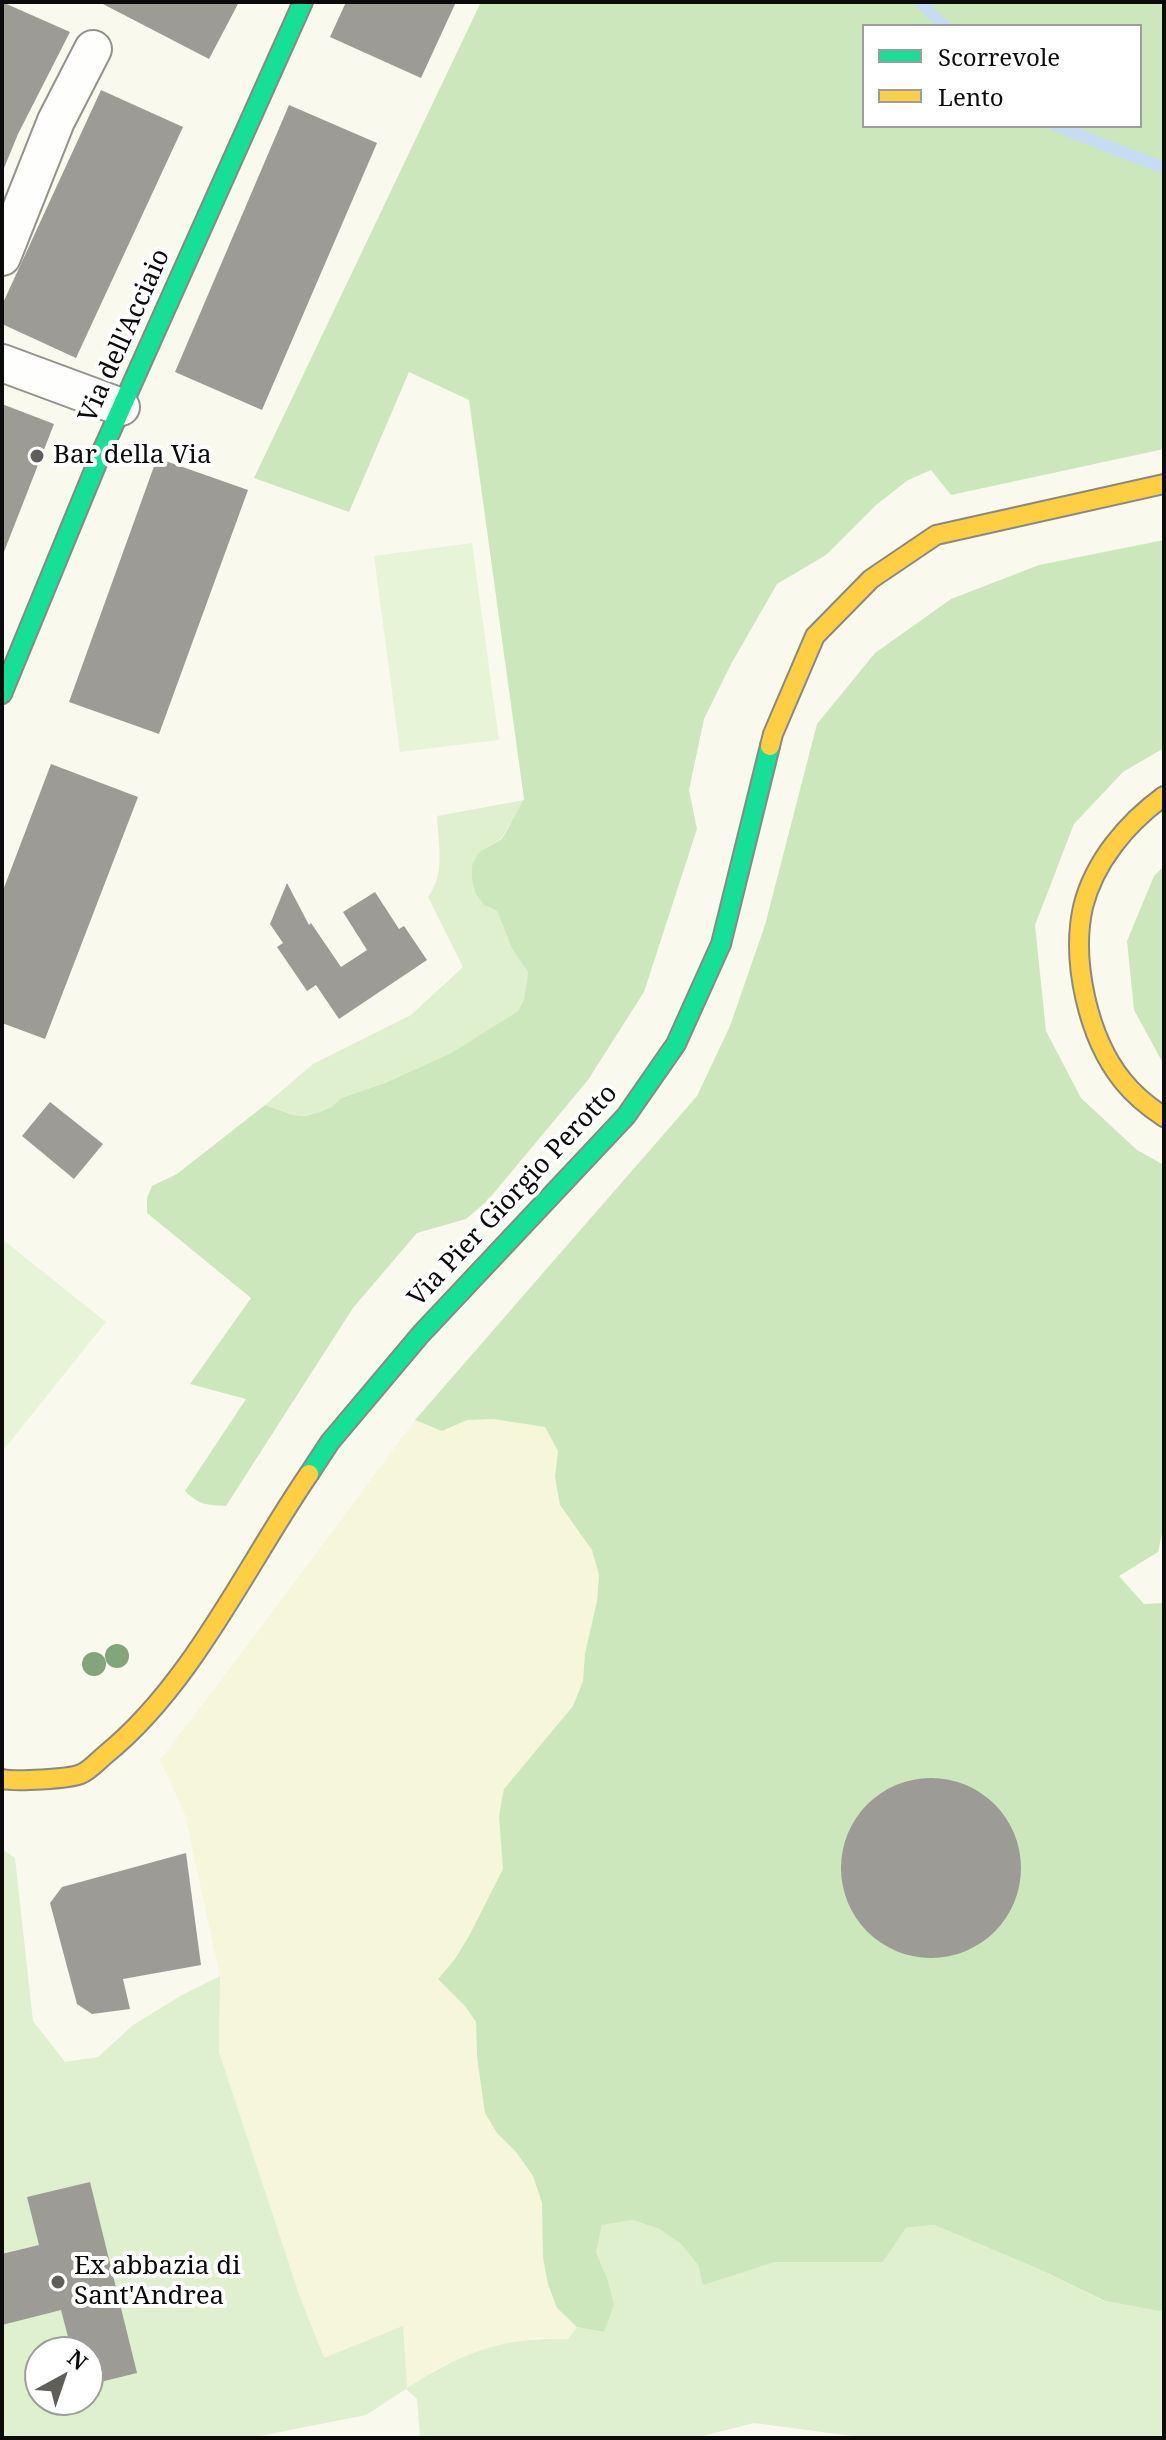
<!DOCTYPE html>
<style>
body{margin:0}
#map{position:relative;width:1166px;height:2440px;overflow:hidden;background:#faf9ee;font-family:"Noto Serif",serif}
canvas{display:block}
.frame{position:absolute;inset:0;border:4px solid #0b0b0b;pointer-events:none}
.legend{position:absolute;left:862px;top:24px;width:280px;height:104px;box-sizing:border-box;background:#fff;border:2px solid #9d9d9d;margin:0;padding:10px 14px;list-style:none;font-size:24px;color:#0b0b0b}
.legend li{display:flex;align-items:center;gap:16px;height:40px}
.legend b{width:40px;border:2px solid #9d9d9d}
.north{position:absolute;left:24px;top:2336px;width:80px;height:80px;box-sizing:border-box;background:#fff;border:2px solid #9d9d9d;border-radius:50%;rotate:40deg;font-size:22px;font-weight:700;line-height:32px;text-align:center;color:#0b0b0b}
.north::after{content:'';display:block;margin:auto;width:28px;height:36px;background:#5f5e5a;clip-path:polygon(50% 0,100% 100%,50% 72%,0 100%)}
</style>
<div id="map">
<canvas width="1166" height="2440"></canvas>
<div class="frame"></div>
<ul class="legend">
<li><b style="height:10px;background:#16e098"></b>Scorrevole</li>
<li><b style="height:10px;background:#ffcf43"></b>Lento</li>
</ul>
<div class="north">N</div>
</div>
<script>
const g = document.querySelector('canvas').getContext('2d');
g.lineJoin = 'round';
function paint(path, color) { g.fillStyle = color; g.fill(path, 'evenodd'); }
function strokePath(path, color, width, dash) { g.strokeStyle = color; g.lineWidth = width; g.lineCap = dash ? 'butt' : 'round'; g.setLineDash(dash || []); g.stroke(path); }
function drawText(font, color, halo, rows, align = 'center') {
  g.font = font + ' "Noto Serif",serif'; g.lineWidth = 8; g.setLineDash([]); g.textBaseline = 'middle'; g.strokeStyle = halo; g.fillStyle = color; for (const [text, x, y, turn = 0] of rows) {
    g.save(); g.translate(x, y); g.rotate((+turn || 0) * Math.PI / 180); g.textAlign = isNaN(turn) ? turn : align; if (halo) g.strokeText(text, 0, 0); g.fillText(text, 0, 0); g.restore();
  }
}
const farmland = new Path2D(`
 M493 1419 545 1427 558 1451 555 1477 577 1528 592 1550 599 1575 597 1601 585 1653 583 1681 573 1706 504 1789 503 1869 470 1936 455 1959 438 1979 465 2006 476 2022 477 2057 497 2133 516 2152 533 2176 542 2203 557 2308 577 2327 568 2339 536 2338 443 2365 406 2389 324 2359 300 2297 219 2052 220 1976 185 1814 160 1760 259 1630 415 1420 442 1431 467 1420Z`);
const green = new Path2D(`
 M524 800 501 839 490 846 484 905 497 911 512 949 528 972 524 999 518 1011 451 1053 385 1083 341 1098 332 1107 319 1112 306 1116 293 1115 265 1105 313 1064 411 1015 463 967 428 897C446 873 438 844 437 816Z
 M2 1849 15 1858 33 2021 65 2062 98 2057 133 2025 182 1995 220 1976 219 2052 300 2297 324 2358 403 2326 407 2388C462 2353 502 2337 568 2339L577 2327 604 2332 607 2278 596 2252 602 2224 632 2220 659 2229 681 2244 698 2265 703 2284 775 2262H883L906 2228 934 2225 1039 2269 1104 2301 1164 2312V2438H868L754 2423 695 2438H420L417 2399 406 2389 366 2415 250 2438H2ZM40 2352H88V2400H40Z`);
const forest = new Path2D(`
 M481 2H1164V449L951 495 931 470 908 480 876 505 826 555 777 584 730 666 704 719 689 790 697 829 644 992 588 1080 488 1200 466 1219 417 1233 353 1308 226 1506C207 1505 199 1505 185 1491L246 1399 190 1384 251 1298 147 1213V1198L152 1186 177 1174 265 1105 293 1115 306 1116 319 1112 332 1107 341 1098 385 1083 451 1053 518 1011 524 999 528 972 512 949 497 911 484 905 476 894 472 880V866L478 853 502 839 524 799 469 400 409 372 349 512 254 478ZM864 26H1140V126H864Z
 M1164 540V748L1123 772 1074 824 1035 925 1046 1031 1081 1098 1137 1150 1164 1165V1524L1158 1552 1119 1576 1144 1604 1164 1603V2312L1105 2301 1039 2269 934 2225 906 2228 883 2262H775L703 2285 698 2265 681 2244 659 2229 632 2220 602 2225 596 2252 607 2278 614 2305 604 2332 577 2327 557 2308 548 2284 543 2257 542 2203 533 2176 516 2152 497 2133 485 2113 477 2057 476 2022 465 2006 438 1979 455 1959 469 1936 503 1869 499 1816 504 1789 573 1706 583 1681 585 1653 597 1601 599 1575 592 1550 560 1505 555 1477 558 1451 545 1427 493 1419 467 1420 442 1431 415 1420 697 1096 730 1026 765 925 817 724 875 653 951 599 1039 565Z
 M1164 866V1065L1134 1010 1127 941 1154 876Z`);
const pitch = new Path2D(`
 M472 543 499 740 400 752 374 556Z
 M2 1239 106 1322 2 1452Z`);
const stream = new Path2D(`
 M920 2 944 26
 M1056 126 1164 168`);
const building = new Path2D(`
 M2 2 70 32 18 134 2 173Z
 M99 2H239L209 59Z
 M346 2H456L421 78 330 37Z
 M101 90 183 127 76 358 2 324V305Z
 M289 105 377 143 262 410 175 372Z
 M2 404 54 424 2 557Z
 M157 458 248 490 159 734 69 702Z
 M51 764 138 797 45 1039 2 1023V893Z
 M287 883 309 925 311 923 341 967 367 950 343 912 375 892 399 929 404 926 427 960 339 1019 316 985 307 991 277 947 283 943 270 924Z
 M50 1102 103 1144 74 1179 22 1136Z
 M841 1868a90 90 0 1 1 180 0a90 90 0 1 1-180 0Z
 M186 1853 201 1965 123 1979 130 2009 92 2014 77 2004 50 1903 62 1887Z
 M90 2182 137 2373 88 2385V2352H72L61 2310 2 2325V2254L39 2245 27 2197Z`);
const street = new Path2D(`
 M2 257 56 121 93 49
 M2 363 121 407`);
const fast = new Path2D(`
 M2 694 102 451 303 2
 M309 1474 330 1442 421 1334 626 1116 676 1044 721 944 770 746`);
const slow = new Path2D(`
 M770 746 773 734 815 636 871 579 936 535 1164 484
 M1164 796C1127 823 1094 862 1083 907 1071 961 1088 1038 1123 1081 1134 1095 1149 1107 1164 1117
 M2 1779C15 1782 69 1779 81 1774 89 1771 98 1761 105 1755 192 1685 246 1566 309 1474`);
const trees = [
 [117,1656],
 [94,1664]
];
const markers = [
 [37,456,8,"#5f5e5a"],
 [58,2282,8,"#5f5e5a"]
];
const streetNames = [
 ["Via dell'Acciaio",125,336,-66],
 ["Via Pier Giorgio Perotto",513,1196,-47]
];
const poiNames = [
 ["Bar della Via",53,456],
 ["Ex abbazia di",74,2267],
 ["Sant'Andrea",74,2297]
];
paint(farmland, '#f5f6da');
paint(green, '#def0ce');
paint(forest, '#cde7bc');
paint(pitch, '#e8f4d8');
strokePath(stream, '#c6dcf3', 12);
paint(building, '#9c9b95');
strokePath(street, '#93928d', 40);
strokePath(fast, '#898984', 22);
strokePath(slow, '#898984', 22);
strokePath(street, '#fefefc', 36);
strokePath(fast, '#16e098', 18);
strokePath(slow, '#ffcf43', 18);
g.fillStyle = '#82a57b';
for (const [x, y] of trees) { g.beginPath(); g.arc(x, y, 12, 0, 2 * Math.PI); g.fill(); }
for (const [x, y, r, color] of markers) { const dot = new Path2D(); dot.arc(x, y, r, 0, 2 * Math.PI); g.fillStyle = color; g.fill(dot); strokePath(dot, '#fff', 3); }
drawText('26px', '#0b0b0b', '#fff', streetNames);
drawText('26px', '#0b0b0b', '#fff', poiNames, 'left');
</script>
